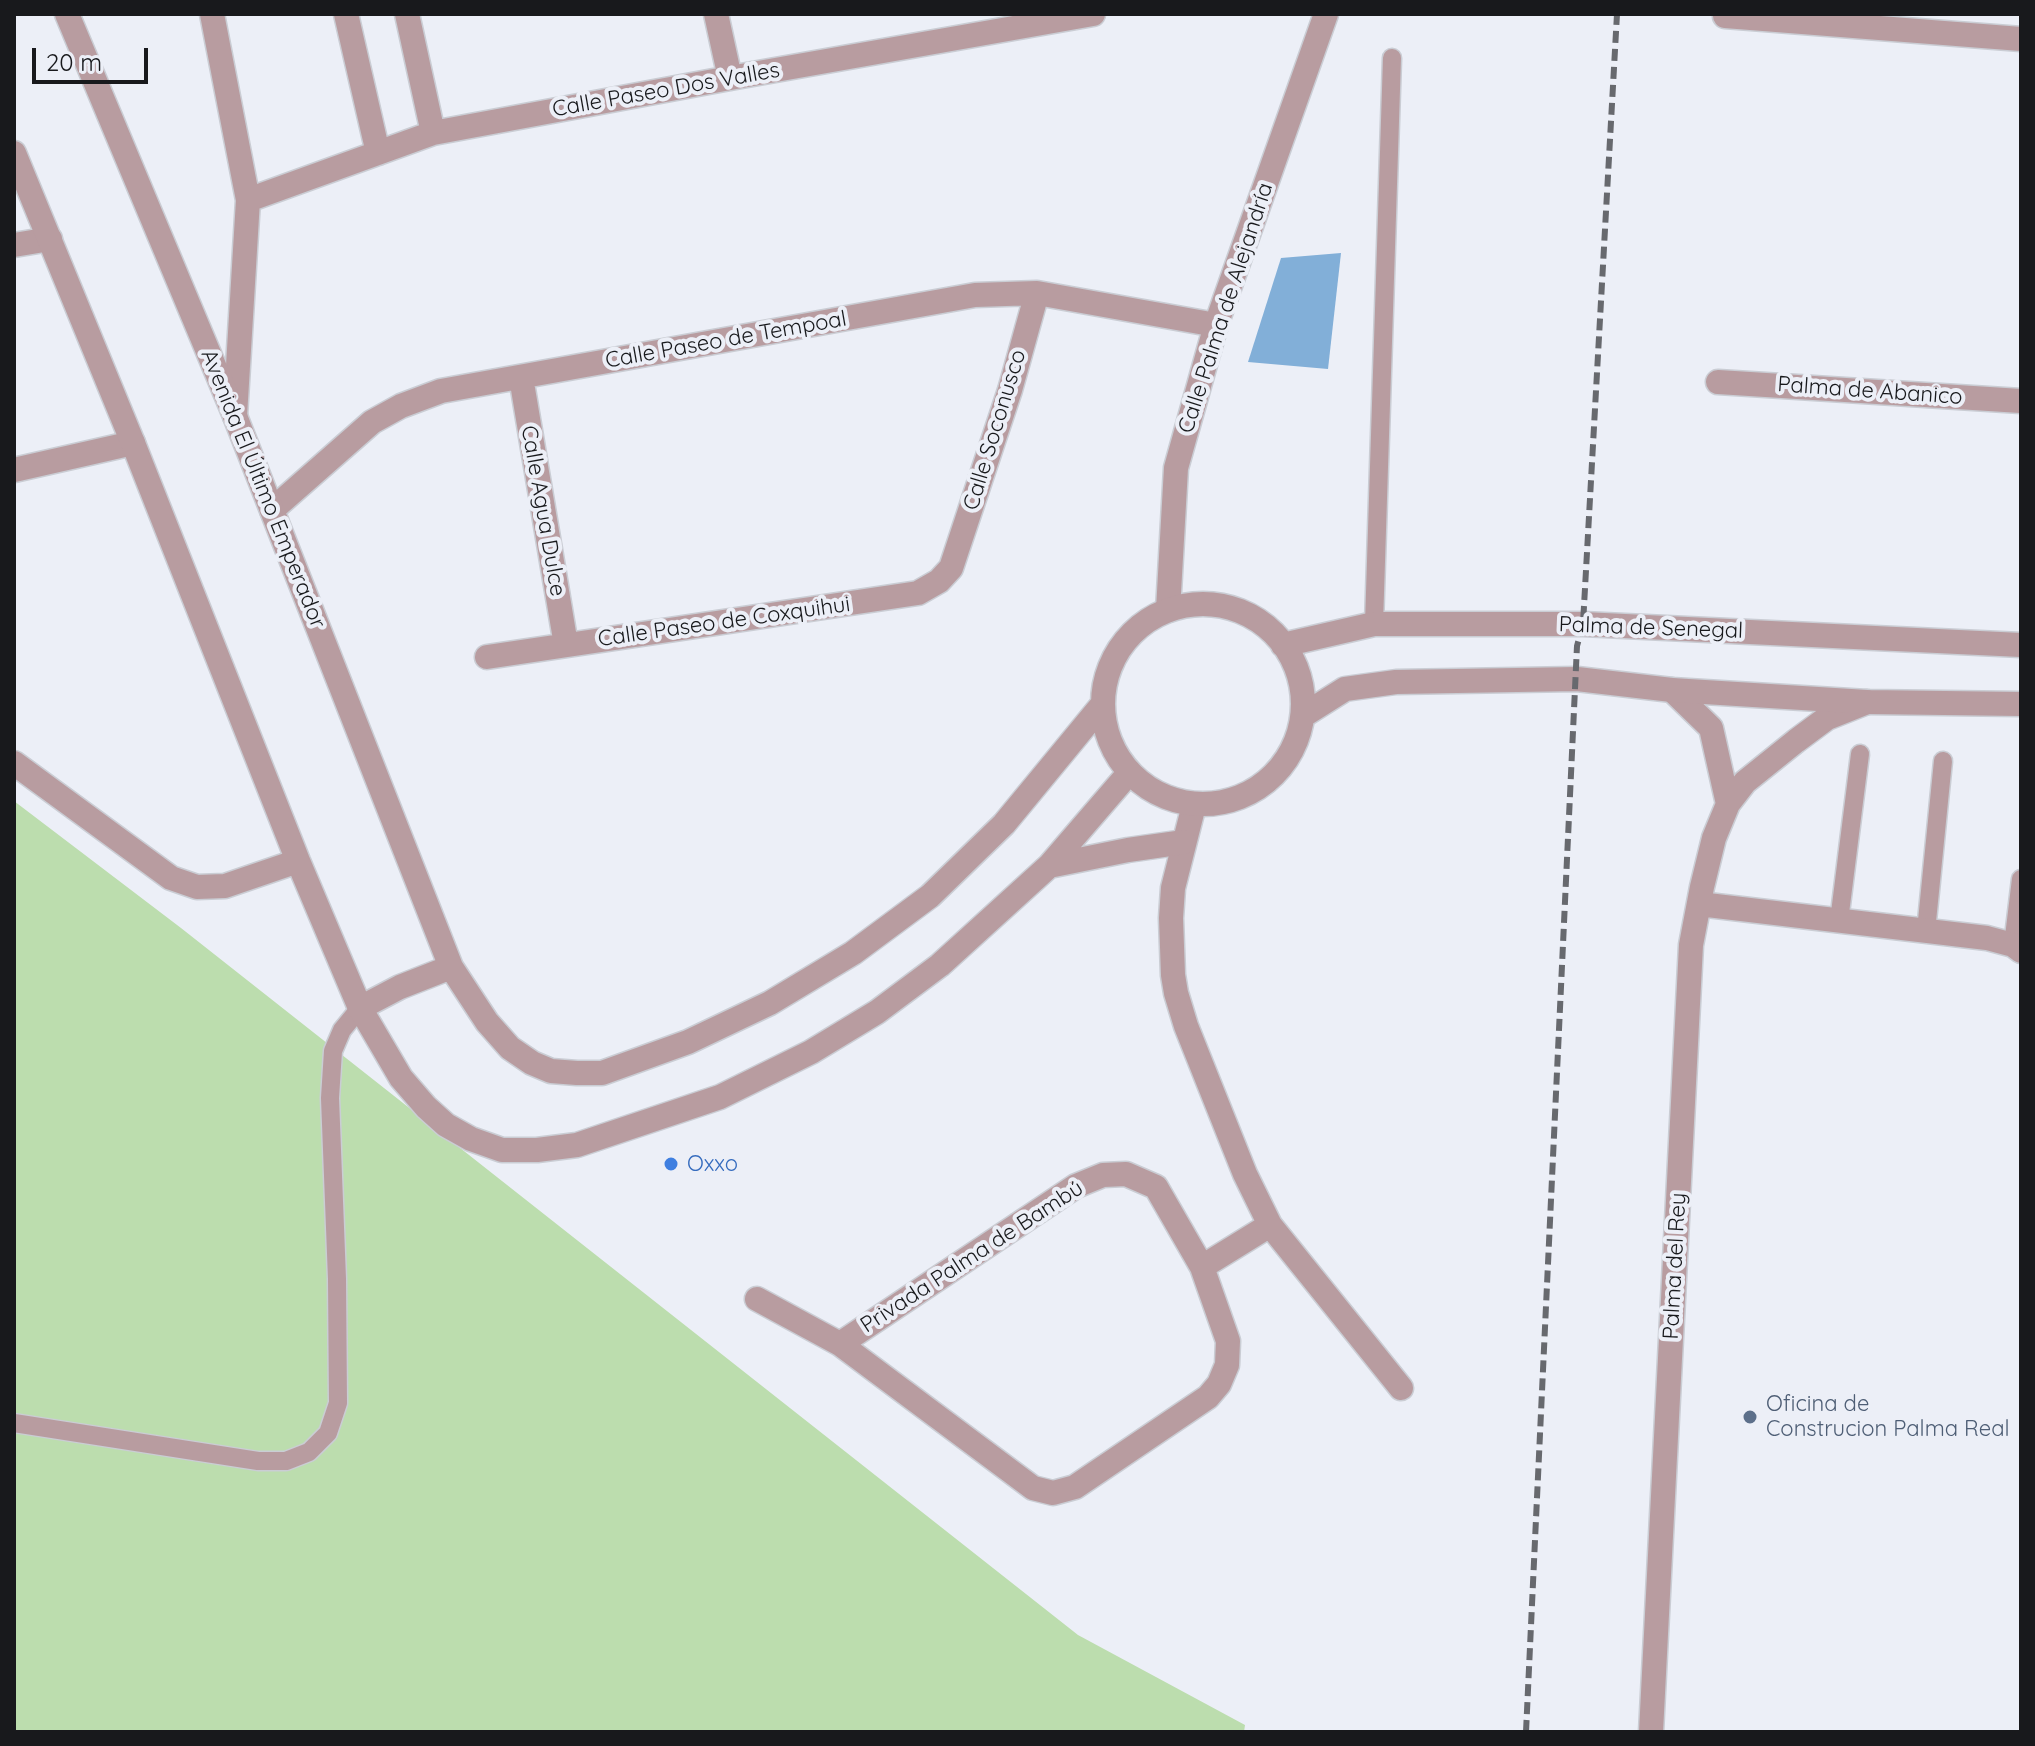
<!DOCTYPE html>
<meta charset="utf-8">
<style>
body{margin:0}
#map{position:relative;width:2035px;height:1746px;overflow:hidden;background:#eceff7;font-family:Quicksand,sans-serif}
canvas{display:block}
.frame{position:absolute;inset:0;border:16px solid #18191c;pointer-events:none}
.scale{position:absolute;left:32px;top:48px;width:116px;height:36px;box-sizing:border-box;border:4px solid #18191c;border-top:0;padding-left:10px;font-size:24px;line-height:28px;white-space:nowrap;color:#18191c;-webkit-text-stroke:6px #eceff7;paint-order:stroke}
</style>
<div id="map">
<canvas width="2035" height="1746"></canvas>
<div class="frame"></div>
<div class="scale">20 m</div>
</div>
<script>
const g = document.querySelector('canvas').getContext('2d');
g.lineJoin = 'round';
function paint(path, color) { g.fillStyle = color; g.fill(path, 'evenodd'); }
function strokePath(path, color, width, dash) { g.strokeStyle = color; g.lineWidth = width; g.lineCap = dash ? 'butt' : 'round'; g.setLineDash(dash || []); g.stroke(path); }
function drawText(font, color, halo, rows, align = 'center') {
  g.font = font + ' Quicksand,sans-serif'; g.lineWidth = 8; g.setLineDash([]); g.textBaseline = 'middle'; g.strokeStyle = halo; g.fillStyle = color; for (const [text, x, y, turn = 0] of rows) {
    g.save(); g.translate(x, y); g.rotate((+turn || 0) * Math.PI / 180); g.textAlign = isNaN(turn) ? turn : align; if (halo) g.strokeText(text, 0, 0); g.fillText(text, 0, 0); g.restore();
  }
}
const green = new Path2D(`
 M14 801 181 928 1078 1635 1245 1725 1244 1732H14Z`);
const water = new Path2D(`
 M1341 253 1328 369 1248 362 1281 258Z`);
const service = new Path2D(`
 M1374 624 1392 58
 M1839 921 1860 754
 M1926 931 1943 761
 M2013 945 2021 879
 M14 1423 258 1461H286L309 1452 328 1433 338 1403 337 1279 330 1098 333 1051 342 1030 360 1008`);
const minor = new Path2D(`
 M212 14 248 200 235 416
 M346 14 378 153
 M407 14 433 133
 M716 14 730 78
 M1725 16 2021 39
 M248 200 433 133 730 78 1093 14
 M14 245 50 239
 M521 377 566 645
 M1718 382 2021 401
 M14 470 133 443
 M272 510 372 422 401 406 441 391 975 295 1037 293 1216 325
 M1168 610 1176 468 1216 325 1326 14
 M487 657 918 593 939 581 951 568 1010 390 1037 293
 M1672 690 1711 728 1728 804
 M1194 805 1173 888 1171 918 1173 975 1176 993 1186 1026 1245 1174 1270 1225 1401 1388
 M1699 904 1987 938 2013 945 2021 951
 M1202 1267 1270 1225
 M757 1299 840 1344 1033 1488 1053 1493 1075 1487 1208 1397 1219 1384 1227 1365 1228 1341 1202 1267 1156 1187 1126 1174 1103 1175 1076 1186 840 1344
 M1651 1732 1691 945 1702 887 1714 838 1728 804 1745 782 1796 741 1827 718 1867 702`);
const tertiary = new Path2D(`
 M67 14 235 416 451 967 487 1022 510 1048 532 1063 551 1071 577 1073H602L688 1042 770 1003 853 953 930 896 1004 824 1102 705
 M14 153 133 443 298 861 360 1008 401 1078 426 1107 446 1125 471 1139 502 1150H537L577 1145 720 1097 811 1052 877 1012 940 965 1049 866 1129 773
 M1103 704a100 100 0 1 1 200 0a100 100 0 1 1-200 0Z
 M1283 645 1374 624H1583L2021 645
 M1307 713 1345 689 1396 682 1577 679 1672 690 1867 702 2021 704
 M14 763 171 878 197 887 225 886 298 861
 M1049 866 1128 850 1184 842
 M360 1008 400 987 451 967`);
const rail = new Path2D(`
 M1526 1732 1577 646 1583 624 1617 14`);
const markers = [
 [671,1164,8,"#3f7fe0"],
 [1750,1417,8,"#5c6f8a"]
];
const streetNames = [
 ["Calle Paseo Dos Valles",666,90,-10],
 ["Calle Palma de Alejandría",1226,308,-72],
 ["Calle Paseo de Tempoal",726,340,-10],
 ["Palma de Abanico",1870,391,4],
 ["Calle Soconusco",995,430,-73],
 ["Avenida El Último Emperador",263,489,68],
 ["Calle Agua Dulce",543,511,80],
 ["Calle Paseo de Coxquihui",724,622,-8],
 ["Palma de Senegal",1651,628,2],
 ["Privada Palma de Bambú",972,1257,-33],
 ["Palma del Rey",1675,1266,-87]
];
const shopNames = [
 ["Oxxo",687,1164]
];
const serviceNames = [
 ["Oficina de",1766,1404],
 ["Construcion Palma Real",1766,1429]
];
paint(green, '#bcddae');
paint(water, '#82afd8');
strokePath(service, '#cacdd4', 21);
strokePath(minor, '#cacdd4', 27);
strokePath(tertiary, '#cacdd4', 27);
strokePath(service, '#b89ca0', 18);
strokePath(minor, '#b89ca0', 24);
strokePath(tertiary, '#b89ca0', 24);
strokePath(rail, '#67696e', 6, [12, 6]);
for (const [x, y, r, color] of markers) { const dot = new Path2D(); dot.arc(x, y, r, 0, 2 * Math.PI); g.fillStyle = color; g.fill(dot); strokePath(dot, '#eceff7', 3); }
drawText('22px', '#18191c', '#eceff7', streetNames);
drawText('22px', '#366cbe', '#eceff7', shopNames, 'left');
drawText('22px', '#4e5e75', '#eceff7', serviceNames, 'left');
</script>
